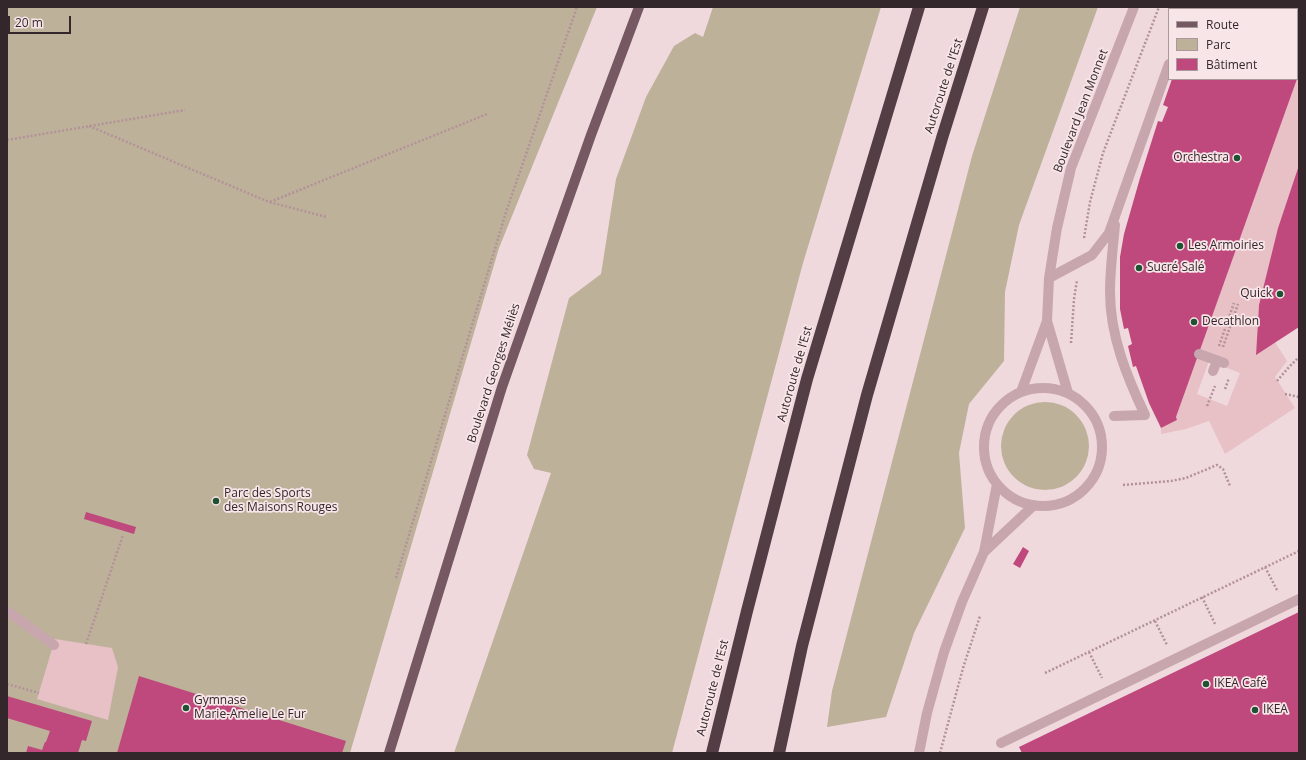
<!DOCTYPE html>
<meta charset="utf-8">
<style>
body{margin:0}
#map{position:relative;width:1306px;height:760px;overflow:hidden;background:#f0d9dd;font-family:"Open Sans",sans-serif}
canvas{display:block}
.frame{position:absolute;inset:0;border:8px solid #33272b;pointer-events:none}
.legend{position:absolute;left:1168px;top:8px;width:130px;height:72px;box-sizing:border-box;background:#f8e5e8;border:1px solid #a9999c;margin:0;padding:5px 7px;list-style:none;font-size:12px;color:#33272b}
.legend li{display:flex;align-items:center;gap:8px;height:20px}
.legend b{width:20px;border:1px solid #a9999c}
.scale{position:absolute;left:8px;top:16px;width:63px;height:18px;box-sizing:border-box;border:2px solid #33272b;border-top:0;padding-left:5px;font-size:12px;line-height:14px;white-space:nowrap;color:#33272b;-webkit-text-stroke:3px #f8e5e8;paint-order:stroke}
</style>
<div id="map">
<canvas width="1306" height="760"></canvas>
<div class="frame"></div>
<ul class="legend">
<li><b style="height:5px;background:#755862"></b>Route</li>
<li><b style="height:11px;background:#beb19a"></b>Parc</li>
<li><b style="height:11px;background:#bf487d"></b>Bâtiment</li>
</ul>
<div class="scale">20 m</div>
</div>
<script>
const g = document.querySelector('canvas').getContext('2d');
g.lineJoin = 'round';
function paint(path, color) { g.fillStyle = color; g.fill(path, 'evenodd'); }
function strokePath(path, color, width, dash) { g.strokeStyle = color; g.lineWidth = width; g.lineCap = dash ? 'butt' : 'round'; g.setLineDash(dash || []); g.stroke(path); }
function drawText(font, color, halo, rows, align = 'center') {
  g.font = font + ' "Open Sans",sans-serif'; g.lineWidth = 3.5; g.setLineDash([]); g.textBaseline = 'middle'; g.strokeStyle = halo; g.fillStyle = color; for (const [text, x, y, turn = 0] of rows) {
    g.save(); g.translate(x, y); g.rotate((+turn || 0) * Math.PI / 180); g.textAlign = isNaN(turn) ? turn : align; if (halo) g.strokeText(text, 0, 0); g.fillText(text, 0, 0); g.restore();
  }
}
const green = new Path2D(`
 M7 7H597L499 248 350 753H7Z
 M713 7H881L803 263 672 753H454L551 473 534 469 527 455 569 298 601 274 616 179 646 97 674 46 695 33 703 37Z
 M1020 7H1098L1019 225 1005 292 1004 361 969 404 959 453 965 528 914 633 886 717 827 727 832 691 972 156Z
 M1001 446a44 44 0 1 1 88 0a44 44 0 1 1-88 0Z`);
const plaza = new Path2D(`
 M1299 73V164L1278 228 1259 305 1256 354 1275 342 1287 361 1275 377 1295 408 1225 454 1209 421 1186 429 1161 434V428L1177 420 1176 417ZM1209 361 1240 373 1227 406 1197 394Z
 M55 639 112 648 118 667 108 720 37 699Z`);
const building = new Path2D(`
 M1197 7H1299V73L1297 78V9H1196Z
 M1172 79H1297L1176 417 1177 420 1161 428 1149 403 1136 366 1133 367 1128 346 1132 344 1128 328 1124 329 1120 309V257L1124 234 1140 178 1158 121 1162 122 1168 107 1163 105Z
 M1299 165V327L1256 355 1259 305 1278 228Z
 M86 512 136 527 134 534 84 519Z
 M1023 547 1029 551 1020 568 1013 564Z
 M1299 612V753H1022L1019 747Z
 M139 676 346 741 342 753H117Z
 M7 696 92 721 86 741 82 740 78 753H26L28 746 42 750 45 742H46L50 731 7 718Z`);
const path = new Path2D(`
 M89 126 269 202 327 217
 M7 140 185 110
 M270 202 487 114
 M1084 238 1090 202 1103 153 1159 7
 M1071 343 1074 299 1077 280
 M1219 346 1234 303
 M1223 347 1238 304
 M1277 381 1289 367 1299 357
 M1225 389 1229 378
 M1285 394 1299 397
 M1207 406 1215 386
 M1123 485 1171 481 1186 478 1217 465 1223 469 1230 486
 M1265 567 1278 592
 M396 578 506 212 577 7
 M1202 597 1215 624
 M1155 621 1167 645
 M86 644 123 535
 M1089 652 1102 678
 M1045 673 1299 551
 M7 684 39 693
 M940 753 963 668 980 616`);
const minor = new Path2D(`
 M1188 9 1189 7
 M1049 278 1092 255 1109 233 1169 64
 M1199 354 1224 363
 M1213 371 1217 361
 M984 447a59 59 0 1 1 118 0a59 59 0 1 1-118 0Z
 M1021 392 1047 321
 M1068 393 1047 321 1049 278 1057 228 1071 168 1134 7
 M1114 416 1145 415C1127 377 1110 336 1110 292 1110 270 1113 247 1115 225
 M984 552 1034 505
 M7 611 54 645
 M1001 743 1299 599
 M919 753 927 713 944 652 962 602 984 552 997 484`);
const major = new Path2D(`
 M389 753 502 387 591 135 639 7`);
const highway = new Path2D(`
 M712 753 747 611 807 379 919 7
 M779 753 802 646 867 395 942 138 983 7`);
const markers = [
 [1237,158,4,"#1f5232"],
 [1180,246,4,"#1f5232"],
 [1139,268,4,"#1f5232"],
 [1280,294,4,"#1f5232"],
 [1194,322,4,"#1f5232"],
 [216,501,4,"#1f5232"],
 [1206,684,4,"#1f5232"],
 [186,708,4,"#1f5232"],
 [1255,710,4,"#1f5232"]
];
const streetNames = [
 ["Autoroute de l’Est",944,86,-72],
 ["Boulevard Jean Monnet",1081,111,-69],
 ["Boulevard Georges Méliès",494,373,-72],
 ["Autoroute de l’Est",795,374,-74],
 ["Autoroute de l’Est",713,688,-76]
];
const poiNames = [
 ["Orchestra",1229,158,"right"],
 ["Les Armoiries",1188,246],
 ["Sucré Salé",1147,268],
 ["Quick",1272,294,"right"],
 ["Decathlon",1202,322],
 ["Parc des Sports",224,494],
 ["des Maisons Rouges",224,508],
 ["IKEA Café",1214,684],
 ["Gymnase",194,701],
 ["Marie-Amelie Le Fur",194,715],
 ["IKEA",1263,710]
];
paint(green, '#beb19a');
paint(plaza, '#e7c1c6');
paint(building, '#bf487d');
strokePath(path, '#b29199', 2.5, [2, 2]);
strokePath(minor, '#c7a6ae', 10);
strokePath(major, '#755862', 10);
strokePath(highway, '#543e46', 12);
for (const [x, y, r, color] of markers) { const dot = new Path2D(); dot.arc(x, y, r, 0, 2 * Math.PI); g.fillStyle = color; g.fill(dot); strokePath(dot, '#f8e5e8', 1.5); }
drawText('12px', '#33272b', '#f8e5e8', streetNames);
drawText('12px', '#33272b', '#f8e5e8', poiNames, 'left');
</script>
